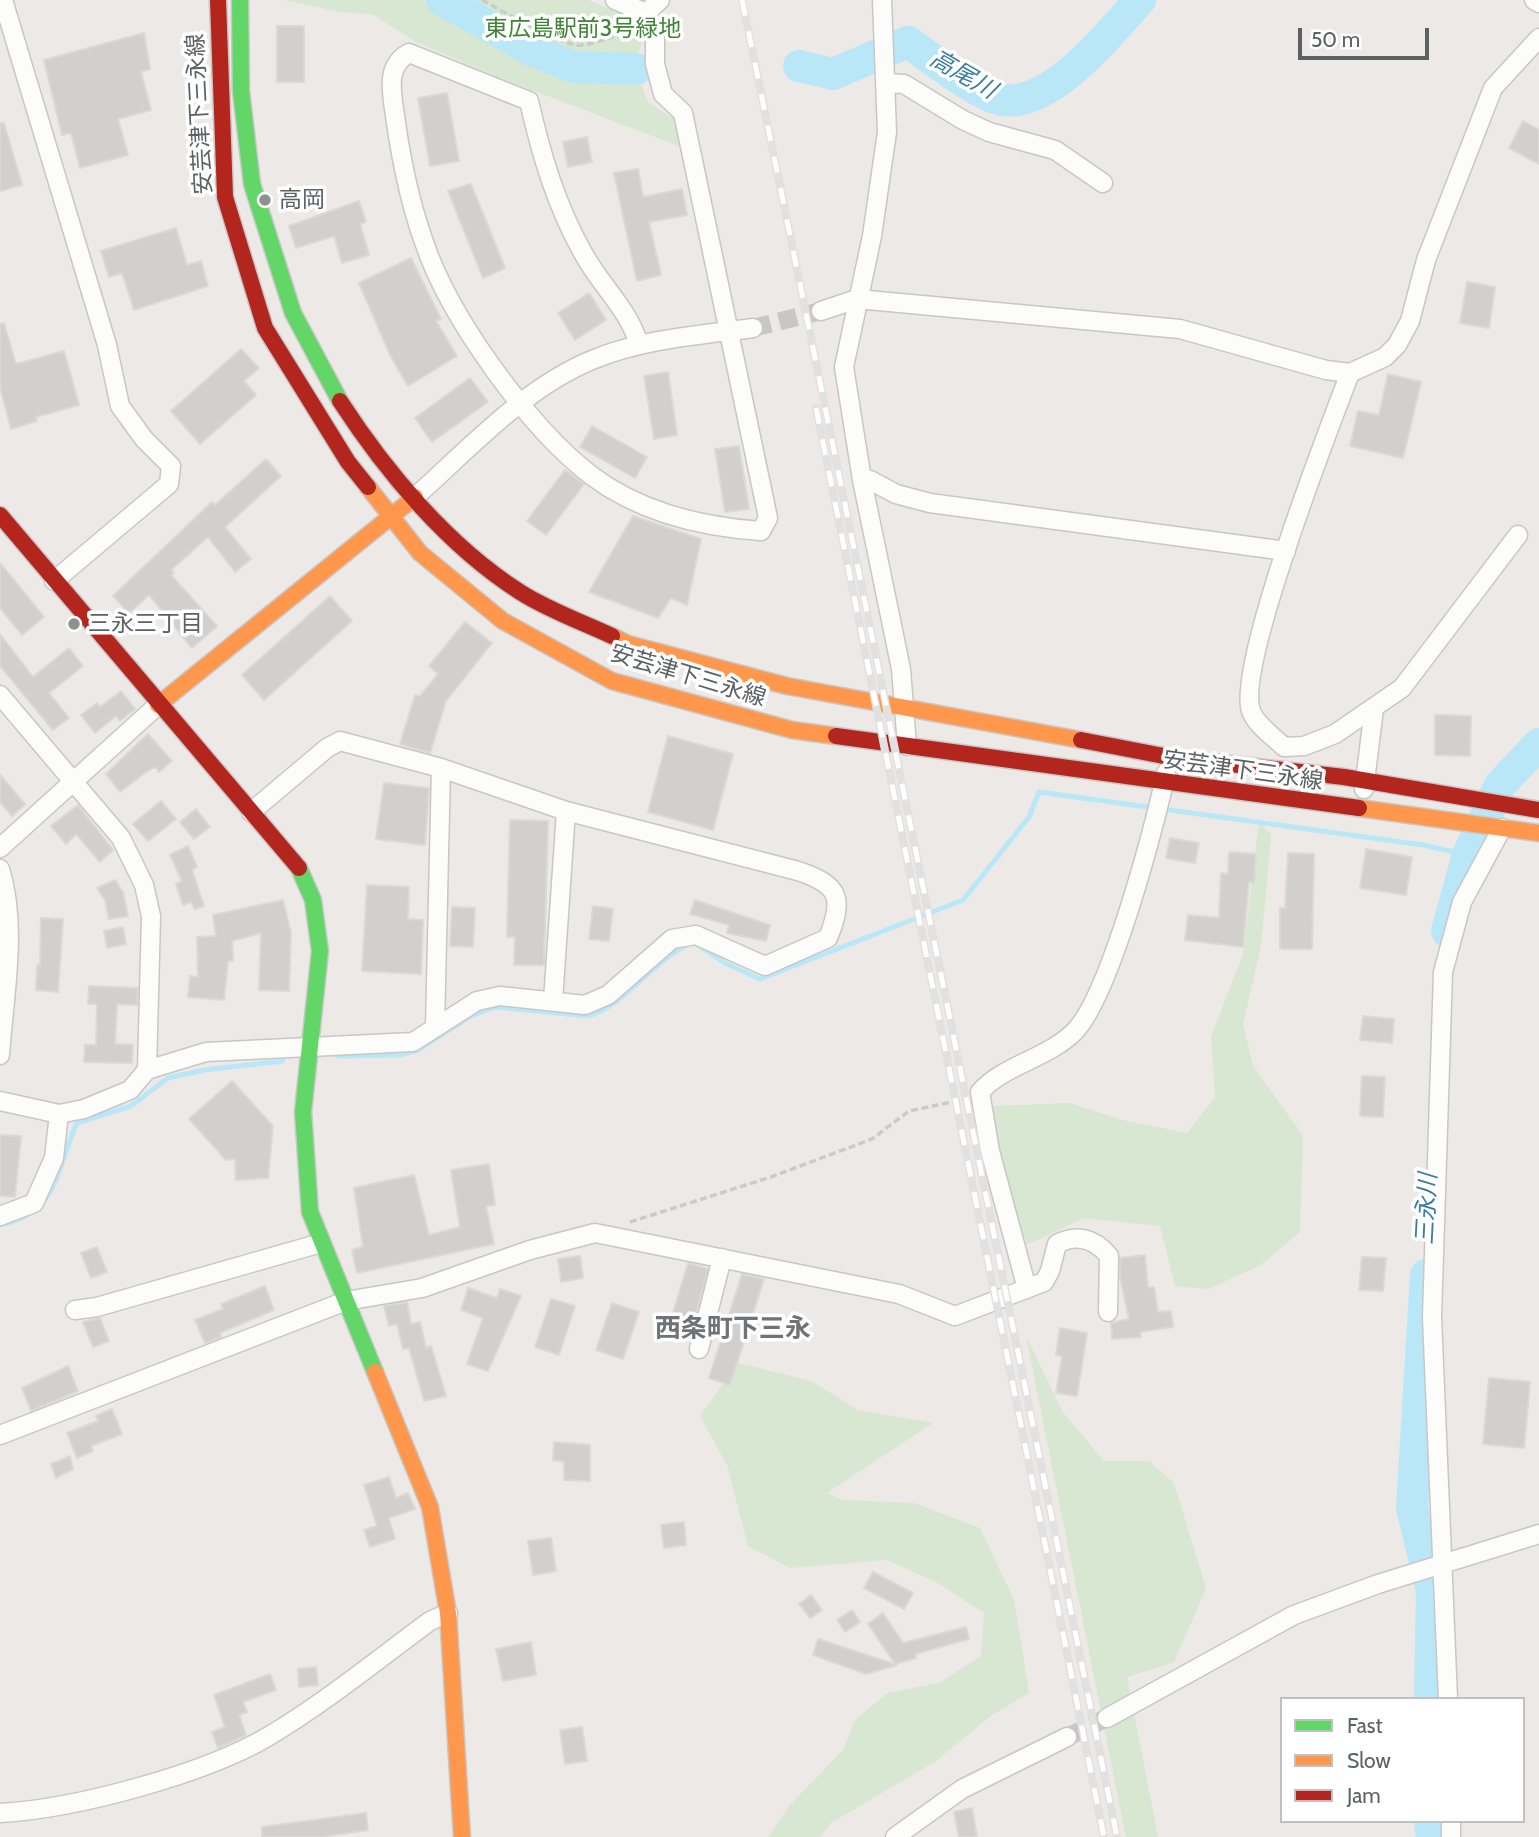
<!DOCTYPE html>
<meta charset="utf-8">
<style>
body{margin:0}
#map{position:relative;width:1539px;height:1837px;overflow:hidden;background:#ece9e6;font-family:Cabin,sans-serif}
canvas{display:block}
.legend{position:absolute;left:1280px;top:1697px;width:245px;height:126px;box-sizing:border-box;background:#fff;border:2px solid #bec0c1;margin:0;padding:9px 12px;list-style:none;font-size:21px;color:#5c6164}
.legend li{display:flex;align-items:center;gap:14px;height:35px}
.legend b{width:35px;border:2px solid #bec0c1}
.scale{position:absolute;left:1298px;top:28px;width:131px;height:32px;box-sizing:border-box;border:4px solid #5c6164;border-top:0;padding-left:9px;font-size:21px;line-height:24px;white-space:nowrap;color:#5c6164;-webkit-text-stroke:5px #fff;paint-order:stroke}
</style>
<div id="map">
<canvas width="1539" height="1837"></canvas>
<ul class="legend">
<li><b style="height:9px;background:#63d668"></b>Fast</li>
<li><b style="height:9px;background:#ff974d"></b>Slow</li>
<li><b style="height:9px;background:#b3261e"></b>Jam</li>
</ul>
<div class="scale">50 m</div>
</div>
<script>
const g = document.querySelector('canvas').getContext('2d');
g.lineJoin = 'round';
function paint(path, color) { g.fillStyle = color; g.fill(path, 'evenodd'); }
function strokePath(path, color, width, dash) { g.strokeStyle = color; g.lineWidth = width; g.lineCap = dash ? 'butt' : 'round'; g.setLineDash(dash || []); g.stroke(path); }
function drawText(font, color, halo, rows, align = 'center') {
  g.font = font + ' Cabin,"Noto Sans JP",sans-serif'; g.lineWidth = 7; g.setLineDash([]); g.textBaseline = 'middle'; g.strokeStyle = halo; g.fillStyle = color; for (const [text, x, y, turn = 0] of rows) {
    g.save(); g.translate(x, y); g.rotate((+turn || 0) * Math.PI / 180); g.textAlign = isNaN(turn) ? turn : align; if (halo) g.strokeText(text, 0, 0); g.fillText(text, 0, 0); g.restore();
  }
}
const green = new Path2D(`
 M285 0H422L573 76 607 80 637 73 648 102 674 119 679 146 498 77 416 42 372 14 340 12Z
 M457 0H588L639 20 643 38 636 62 585 61 535 41Z
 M1259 822 1271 835 1261 946 1243 1024 1253 1066 1303 1136 1300 1232 1261 1265 1208 1289 1175 1286 1160 1226 1084 1218 1020 1248 989 1106 1070 1103 1122 1120 1187 1133 1215 1097 1211 1037 1243 954Z
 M1026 1336 1062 1411 1104 1461H1149L1174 1483 1206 1588 1174 1662 1127 1677 1158 1837H1126Z
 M738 1363 811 1381 858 1410 933 1423 827 1493 842 1500 914 1503 980 1528 1014 1600 1029 1693 992 1715 936 1761 831 1823 820 1837H768L789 1806 843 1750 855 1720 888 1693 939 1683 981 1656 984 1613 938 1583 887 1560 790 1568 748 1546 727 1465 700 1416Z`);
const stream = new Path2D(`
 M338 1056 399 1055 418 1050 471 1016 495 1007 588 1016C626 1005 652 960 693 942L725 963 760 979 963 900 1029 817 1039 792 1423 845 1468 855
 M0 1225C59 1213 56 1169 77 1123L131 1106 168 1078 204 1070 283 1061`);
const river = new Path2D(`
 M442 0 532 50 573 67 636 69
 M799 66 833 74 908 42C934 60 961 83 990 96 1042 121 1109 33 1140 0
 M1447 931 1468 855 1500 785 1539 744
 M1426 1275 1412 1508 1432 1591 1430 1699
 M1430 1821 1432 1837`);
const building = new Path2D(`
 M277 26H304V82H277Z
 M144 33 150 69 141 72 151 110 118 119 128 155 80 168 71 133 62 135 44 60Z
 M447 93 459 161 430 166 418 98Z
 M1523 121 1539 130V164L1509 148Z
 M0 123H4L22 185 0 191Z
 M587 137 592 162 568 167 563 142Z
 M638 169 643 197 682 189 687 215 649 222 661 275 637 281 614 173Z
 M471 184 505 268 483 278 448 191Z
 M359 201 366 222 360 224 369 255 342 263 334 236 296 248 289 226Z
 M176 228 187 265 201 261 208 286 134 310 122 273 109 277 101 251Z
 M411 258 441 319 436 321 457 356 408 386 390 355 359 283Z
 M1467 282 1495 287 1489 328 1460 323Z
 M589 293 606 320 575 340 558 313Z
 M4 323 16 364 64 351 79 405 36 417 37 421 11 429 0 387V324Z
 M241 349 259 368 244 381 256 395 200 444 171 411Z
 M668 372 677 435 654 439 644 376Z
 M1388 374 1421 382 1403 458 1350 446 1358 411 1379 415Z
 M470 378 488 402 432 442 415 418Z
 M592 426 647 457 635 478 580 447Z
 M739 446 749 509 725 512 715 449Z
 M266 459 281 476 225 527 251 559 235 572 208 537 171 570 174 573 171 575 217 626 192 648 149 595 129 613 113 596 212 502 215 505Z
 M565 470 584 484 546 535 527 521Z
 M633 516 701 539 687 605 671 598 658 618 589 592Z
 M0 563 44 617 22 635 0 608Z
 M330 596 352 621 264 700 242 675Z
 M465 622 492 643 446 701 430 753 400 744 415 695 420 696 438 674 429 666Z
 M0 634 33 677 69 648 83 666 49 693 69 718 53 730 0 666Z
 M121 691 135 709 120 721 116 716 95 733 81 715 97 703 100 707Z
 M1435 715 1471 716 1470 756 1435 755Z
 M148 734 172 761 159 772 155 767 146 772 120 792 106 774Z
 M668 736 733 754 713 830 648 812Z
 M0 775 25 804 12 816 0 802Z
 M384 783 429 788 425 845 376 839Z
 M161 801 176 819 148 841 133 824Z
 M78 805 113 850 100 862 76 834 66 844 51 826Z
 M196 809 210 827 194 839 180 822Z
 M510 820 548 821 544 965H514L515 937H507Z
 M1170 838 1199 843 1195 863 1166 858Z
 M188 846 197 867 192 870 204 906 195 909 191 902 183 905 176 884 182 881 170 855Z
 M1366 849 1412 857 1406 895 1360 888Z
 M1229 852 1256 854 1254 883 1249 882 1243 947 1185 940 1188 915 1219 918 1221 873 1228 874Z
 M1288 853 1314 854 1312 949H1280V908H1285Z
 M115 880 123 892 128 916 109 919 105 900 97 888Z
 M367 885 409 887 408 919 423 920 421 974 362 971Z
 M283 900 291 933 289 991 259 990 261 933 232 941 233 961H228L224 1000 188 997 190 976 198 977 197 937 216 936 213 915Z
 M695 900 770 925 766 941 727 933 729 925 690 914Z
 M593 906 613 909 609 941 589 939Z
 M452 907 475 908 473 947 450 946Z
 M41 918 63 919 58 992 36 990 37 965H40Z
 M123 927 126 944 107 948 104 931Z
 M89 986 138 988 137 1005 117 1004 115 1044 133 1045 132 1063 84 1062 85 1045H96L97 1004H88Z
 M1363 1016 1394 1019 1392 1043 1360 1040Z
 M1362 1076 1385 1077 1383 1117 1360 1116Z
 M232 1081 273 1126 268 1178 236 1180 235 1159 226 1160 189 1119Z
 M0 1135 21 1136 15 1197 0 1196Z
 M489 1164 495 1205 486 1206 494 1244 357 1273 352 1250 363 1247 354 1188 414 1175 429 1235 460 1227 451 1170Z
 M97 1247 107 1272 91 1278 81 1253Z
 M1145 1255 1148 1288 1154 1287 1158 1312 1171 1311 1173 1327 1140 1332 1141 1337 1112 1339 1111 1323 1129 1319 1120 1277V1258Z
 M580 1256 583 1278 561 1282 558 1259Z
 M1362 1257 1386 1258 1383 1291 1359 1290Z
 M688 1263 708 1269 694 1321 673 1313Z
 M742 1274 764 1279 730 1385 709 1378Z
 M265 1286 274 1310 220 1333 221 1337 205 1343 195 1320 223 1309 221 1304Z
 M468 1288 497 1298 500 1289 521 1296 488 1371 467 1364 483 1318 461 1310Z
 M551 1299 575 1306 559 1355 535 1347Z
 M407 1302 411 1324 420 1322 426 1348 431 1346 446 1396 424 1401 409 1348 403 1349 397 1324 389 1326 384 1306Z
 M612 1303 639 1312 623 1359 596 1350Z
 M100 1318 109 1341 93 1347 83 1322Z
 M1060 1328 1087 1333 1077 1396 1056 1393 1062 1356 1056 1355Z
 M68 1366 78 1391 31 1411 22 1388Z
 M1489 1378 1530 1382 1524 1448 1483 1444Z
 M112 1409 122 1434 91 1446 93 1451 77 1458 67 1433 98 1421 96 1416Z
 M554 1442 590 1445V1481L564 1480V1462L553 1460Z
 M70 1456 73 1469 56 1478 51 1464Z
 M389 1477 396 1498 408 1493 415 1509 389 1518 395 1539 370 1547 364 1530 377 1526 364 1485Z
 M684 1522 686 1545 664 1548 661 1525Z
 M551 1538 556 1571 533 1575 528 1541Z
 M873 1572 913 1593 904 1609 864 1588Z
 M811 1595 822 1610 810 1618 799 1604Z
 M852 1610 860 1622 845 1632 837 1620Z
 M883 1613 903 1643 966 1627 969 1639 915 1654 916 1658 895 1664 868 1624Z
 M818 1639 897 1665 866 1674 813 1655Z
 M531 1642 536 1675 503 1681 496 1649Z
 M316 1667 318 1685 299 1687 298 1669Z
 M270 1674 276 1690 243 1702 247 1712 239 1715 246 1735 218 1748 212 1732 225 1727 214 1695Z
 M582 1727 587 1761 565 1764 560 1730Z
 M972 1808 977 1837H959L954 1812Z
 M366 1813 368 1830 321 1837H262V1827Z`);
const streetTunnel = new Path2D(`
 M753 328 821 311
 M1067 1737 1107 1718`);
const path = new Path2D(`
 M482 0C501 10 564 48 582 45 601 43 615 33 635 35
 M630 1222 771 1177 872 1139 909 1111 966 1099`);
const street = new Path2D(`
 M3 0 107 345 120 406 144 439 171 466 169 484 54 581
 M615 0 646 13 655 38V64L663 94 683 113 768 518 761 531C703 527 640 512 592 476 529 428 449 317 424 242 410 203 402 164 396 123 393 97 383 67 409 53L529 101C541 154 556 205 583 253 600 285 629 309 639 345
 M882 0 887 132 872 236 844 367 862 480 901 669 907 746
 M1534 0 1539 3
 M646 13 660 0
 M886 83 904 84 963 120 989 132 1055 150 1103 183
 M821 311 857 299 1180 329 1326 370 1350 373
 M862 480H870L896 494 930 503 1286 551
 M415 497C469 449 524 388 592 360 642 339 700 335 753 328
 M1518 535 1402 688 1335 734 1304 746 1284 747C1274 737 1256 725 1251 711 1236 667 1329 428 1350 373L1385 357 1397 345 1410 321 1426 260 1493 88 1539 38
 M0 695 121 838 144 885 151 916 147 1070
 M1364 789 1374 709
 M0 848 158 705
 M0 869C18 927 4 995 0 1055
 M553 1001 566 811
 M435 1027 441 768
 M0 1101 59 1114 84 1109 130 1090 147 1070 206 1052 413 1042 477 1001 500 996 585 1005 608 995 672 939 696 935 765 966 828 938C844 898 840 885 798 871L566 811 441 768 340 741 327 748 251 812
 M0 1216 34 1203 54 1158 59 1114
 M1027 1289 990 1151 980 1092C1002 1066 1048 1058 1074 1032 1109 998 1155 826 1166 773
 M75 1310 97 1307 321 1243
 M699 1349 722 1258
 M0 1435 346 1301 422 1288 530 1250 595 1233 899 1294 955 1316 1044 1282 1050 1271 1057 1244C1077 1233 1095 1239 1109 1256L1108 1312
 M1448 1699 1432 1317 1443 972 1462 902 1502 828
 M1107 1718 1294 1615 1378 1584 1539 1534
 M0 1813C75 1809 205 1774 269 1736 326 1702 377 1660 430 1621L448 1613
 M1451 1821V1837
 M895 1837 962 1789 1067 1737`);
const fast = new Path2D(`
 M240 0 241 91 252 184 293 313 340 401
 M299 868 313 900 320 951 303 1112 310 1212 375 1372`);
const slow = new Path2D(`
 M368 487 420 553 503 621 612 681 792 730 836 736
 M612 636 628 644 787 686 1081 740
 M158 705 415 497
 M1359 808 1539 833
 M375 1372 430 1507 448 1613 462 1837`);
const jam = new Path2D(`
 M218 0 225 197 265 328 348 462 368 487
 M340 401C386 472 448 546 520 592 548 610 582 622 612 636
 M0 515 299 868
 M836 736 1359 808
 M1081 740 1169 757 1344 777 1539 810`);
const rail = new Path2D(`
 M742 0 1117 1837
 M816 408 1104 1837`);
const markers = [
 [265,200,7,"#8e9192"],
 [74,624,7,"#8e9192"]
];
const parkNames = [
 ["東広島駅前3号緑地",583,29]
];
const streetNames = [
 ["安芸津下三永線",200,114,-93],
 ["安芸津下三永線",688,676,17],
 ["安芸津下三永線",1243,771,8]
];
const poiNames = [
 ["高岡",279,200],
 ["三永三丁目",88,624]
];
const waterNames = [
 ["高尾川",963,75,30],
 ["三永川",1427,1209,-87]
];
const quarterNames = [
 ["西条町下三永",733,1329]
];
paint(green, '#d7e7d1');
strokePath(stream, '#b9e7f8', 5);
strokePath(river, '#b9e7f8', 32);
paint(building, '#d2d0cf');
strokePath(building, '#dbd8d6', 2);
strokePath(streetTunnel, '#c8c7c6', 18, [18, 9]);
strokePath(street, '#c8c7c6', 21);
strokePath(fast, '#c8c8c8', 19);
strokePath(slow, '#c8c8c8', 19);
strokePath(jam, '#c8c8c8', 19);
strokePath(path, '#c7cdc9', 3.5, [7, 3.5]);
strokePath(street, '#fcfcfb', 18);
strokePath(fast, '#63d668', 16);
strokePath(slow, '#ff974d', 16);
strokePath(jam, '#b3261e', 16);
strokePath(rail, '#e2e1e1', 8);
strokePath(rail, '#fff', 5, [16]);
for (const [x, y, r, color] of markers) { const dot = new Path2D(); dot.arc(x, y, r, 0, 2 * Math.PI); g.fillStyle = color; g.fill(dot); strokePath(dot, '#fff', 2.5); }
drawText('23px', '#3d8433', '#fff', parkNames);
drawText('23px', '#5c6164', '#fff', streetNames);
drawText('23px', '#5c6164', '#fff', poiNames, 'left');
drawText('italic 24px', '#397da1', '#fff', waterNames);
drawText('bold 26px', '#6d7376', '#fff', quarterNames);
</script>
